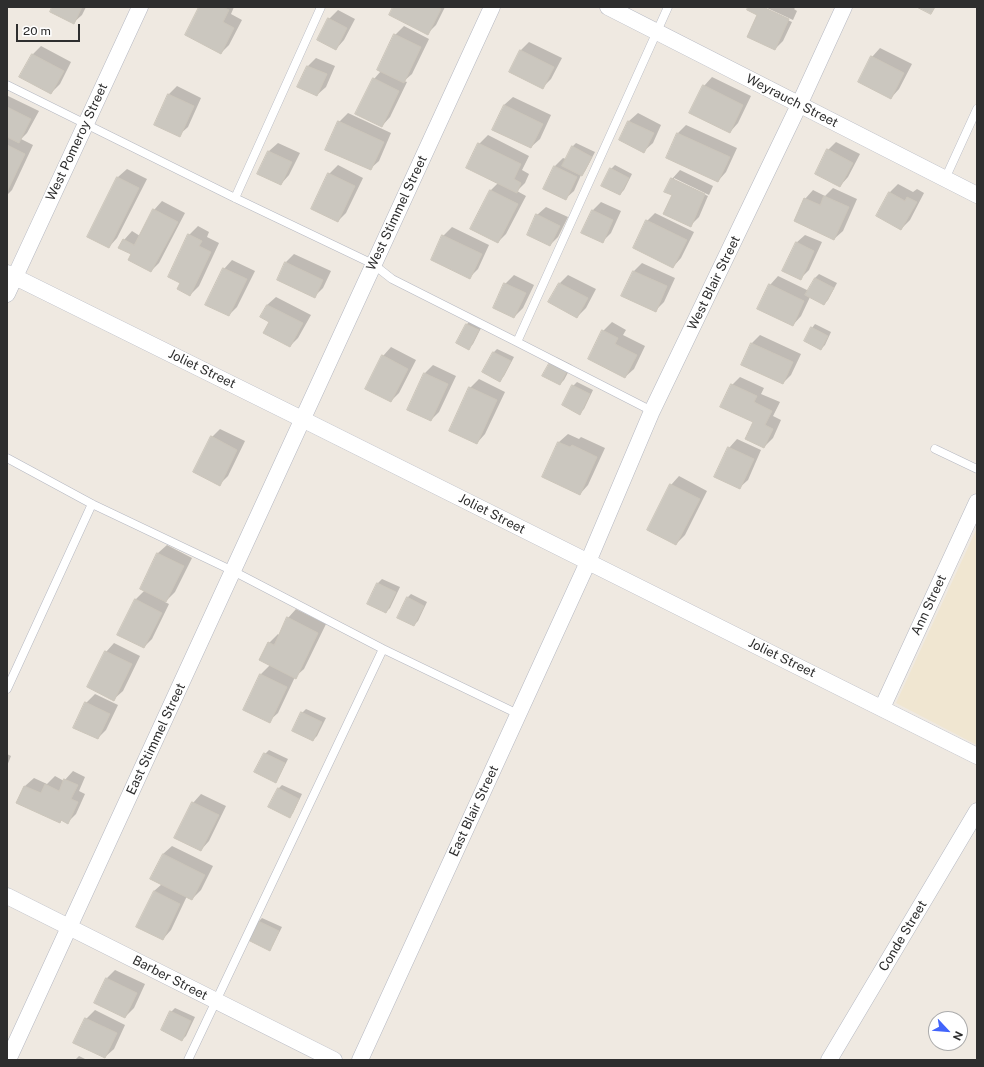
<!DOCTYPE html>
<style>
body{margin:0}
#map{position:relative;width:984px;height:1067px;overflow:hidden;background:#efe9e1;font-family:"Public Sans",sans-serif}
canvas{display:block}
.frame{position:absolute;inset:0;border:8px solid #2e2e2e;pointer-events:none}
.north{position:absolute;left:928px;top:1011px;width:40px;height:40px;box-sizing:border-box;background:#fff;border:1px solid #ababab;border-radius:50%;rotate:116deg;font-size:11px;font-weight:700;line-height:16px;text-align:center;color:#2e2e2e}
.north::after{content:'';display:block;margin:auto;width:14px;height:18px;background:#4264fb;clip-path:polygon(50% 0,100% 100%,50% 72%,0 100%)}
.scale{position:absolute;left:16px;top:24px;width:64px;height:18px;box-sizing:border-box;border:2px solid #2e2e2e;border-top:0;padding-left:5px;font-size:12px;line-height:14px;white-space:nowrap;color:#2e2e2e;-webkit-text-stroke:3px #fff;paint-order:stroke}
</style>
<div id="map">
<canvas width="984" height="1067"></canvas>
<div class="frame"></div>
<div class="north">N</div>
<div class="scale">20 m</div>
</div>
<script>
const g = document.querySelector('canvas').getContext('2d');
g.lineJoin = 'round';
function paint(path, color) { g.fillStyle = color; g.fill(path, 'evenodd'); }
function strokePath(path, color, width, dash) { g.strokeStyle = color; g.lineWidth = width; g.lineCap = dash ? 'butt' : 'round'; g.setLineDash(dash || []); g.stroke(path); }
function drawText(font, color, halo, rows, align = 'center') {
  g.font = font + ' "Public Sans",sans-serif'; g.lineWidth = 3.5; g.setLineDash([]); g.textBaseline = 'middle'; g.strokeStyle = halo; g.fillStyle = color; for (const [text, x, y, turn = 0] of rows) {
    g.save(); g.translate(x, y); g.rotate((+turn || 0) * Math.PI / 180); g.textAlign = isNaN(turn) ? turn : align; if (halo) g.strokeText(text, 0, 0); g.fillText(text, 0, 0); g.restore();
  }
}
const education = new Path2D(`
 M977 528V745L896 703Z`);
const shadow = new Path2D(`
 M53 7H86L82 15 73 23Z
 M200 7H234L231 14 242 20 229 45 221 53Z
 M394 7H445L436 25 428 33Z
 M749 7H764V9L792 22 783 41 775 49 759 14Z
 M765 7H796L794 9 797 11 793 20Z
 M338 10 355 19 344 40 336 49 329 19Z
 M404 26 429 39 412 74 404 81 407 82 390 117 382 126 374 79 381 71 395 35Z
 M529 42 562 58 551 79 542 88 510 71 521 50Z
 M41 46 71 62 60 84 51 93 32 55Z
 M880 48 912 64 899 89 891 98 872 57Z
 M316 58 335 66 326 87 317 95 298 87 308 66Z
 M712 77 751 96 738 123 730 132 704 86Z
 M177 86 201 98 188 127 179 135 168 95Z
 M8 96 39 111 27 133 21 139 33 145 12 190 7 195V97Z
 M513 97 551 115 540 139 531 147 504 105Z
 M348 113 391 133 379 161 370 169 339 122Z
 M638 113 661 125 653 143 644 151 620 139 629 121Z
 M686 125 737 148 726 172 718 181 678 133Z
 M488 135 529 156 522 170 529 174 525 183 517 191 526 196 506 234 498 242 471 229 491 190 498 183 479 144Z
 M836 142 860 154 848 177 840 186 828 150Z
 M278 143 300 153 289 175 281 184 259 173 269 151Z
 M576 143 595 152 585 171 581 175 574 191 565 199 544 189 555 166 563 158 566 159 572 147Z
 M338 165 363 178 346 213 338 221 329 174Z
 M615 165 632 174 624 190 620 194 611 169Z
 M127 169 147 179 117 238 109 247 88 237 118 177Z
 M680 170 713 186 709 195 674 178V181L708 196 699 217 691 225 673 195 672 179Z
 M898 184 913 192 917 189 924 193 910 220 901 229 889 193Z
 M833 188 857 199 843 231 834 239 805 199 813 190 825 196Z
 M162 201 185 213 159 263 151 271 132 254 124 240 132 231 140 236 154 210Z
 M601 202 621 211 611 233 603 241 592 211Z
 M546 207 568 217 558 237 550 245 537 215Z
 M655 213 694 232 681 258 673 267 647 221Z
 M198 226 209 232 207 237 219 243 199 286 190 295 182 282 189 235Z
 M452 227 489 245 478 269 470 277 443 236Z
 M805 235 822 242 809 270 801 278 796 243Z
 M294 254 331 271 323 288 315 296 286 262Z
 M232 260 255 271 237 307 229 315 224 269Z
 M642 263 675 278 664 302 655 311 623 295 634 271Z
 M819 274 837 283 828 300 824 304 810 297 801 316 793 325 770 285 778 276 809 291 815 278Z
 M514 275 534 285 523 308 514 317 505 284Z
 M568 275 596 289 586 308 577 317 560 283Z
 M276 297 311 315 298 338 290 346 270 321 261 317 267 305Z
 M471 320 482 326 473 344 469 348 458 343 467 324Z
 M612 322 626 330 623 335 645 346 634 369 625 377 603 331Z
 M815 324 831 332 825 345 821 349 812 328Z
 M760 335 801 354 791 375 783 383 742 364 752 343Z
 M391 347 416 360 399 393 391 401 383 356Z
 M497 349 514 357 504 376 500 380 493 353Z
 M556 357 572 365 564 380 560 384 552 361Z
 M433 365 456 376 439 412 431 420 425 373Z
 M740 377 764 388 761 394 780 402 773 416 781 420 773 438 764 447 754 422 732 385Z
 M479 379 505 392 485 434 477 443 470 388Z
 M577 382 593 390 584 409 580 413 573 386Z
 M220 429 245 441 228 476 220 484 212 437Z
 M568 434 579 439 581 437 605 448 588 485 580 494 544 477 559 442Z
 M737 439 761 450 748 480 739 488 729 448Z
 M679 476 707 491 685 535 676 544 671 485Z
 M167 545 192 558 175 592 165 602 169 604 152 639 144 647 135 600 145 590 141 588 158 553Z
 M382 579 400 587 390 608 386 612 369 604 378 583Z
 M411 594 427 602 418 621 414 625 407 598Z
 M296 609 326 624 304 669 295 677 278 713 269 721 244 709 261 674 270 665 261 660 269 643 278 634 279 635 288 618Z
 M114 643 140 656 123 691 114 699 106 652Z
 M95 694 118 705 106 730 98 738 86 703Z
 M306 709 326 718 317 736 313 740 293 731 302 713Z
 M269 750 288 759 279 777 275 781 265 754Z
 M7 754 11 756 7 766Z
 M73 771 85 777 79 791 85 794 76 814 68 822 62 820 60 822 18 802 25 786 34 778 47 784 55 776 64 781Z
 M282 785 302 794 293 813 289 817 278 789Z
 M201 794 226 806 209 841 201 850 193 803Z
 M172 846 213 866 201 890 192 899 187 896 171 930 163 939 154 891 162 884 163 854Z
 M262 918 282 927 273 945 269 949 258 922Z
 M115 970 145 984 134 1008 125 1017 107 978Z
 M175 1008 195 1017 186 1036 182 1040 171 1012Z
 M95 1010 125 1025 114 1049 105 1057 86 1019Z
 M79 1056 87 1060H75Z`);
const building = new Path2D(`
 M52 7H82L74 24 50 12Z
 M199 7H223L229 10 223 22 234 28 221 54 185 35Z
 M393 7H436L441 9 428 35 389 15Z
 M748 7H763L789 19 775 50 747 37 757 15 747 10Z
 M917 7H935L931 14Z
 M328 18 347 28 336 50 317 40Z
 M394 34 421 47 404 83 377 70Z
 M520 50 554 67 543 89 509 72Z
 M32 54 64 71 51 94 19 77Z
 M871 56 904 73 891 99 858 82Z
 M307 66 327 74 317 96 297 87Z
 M373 78 399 91 382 127 355 114Z
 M703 85 743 105 730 133 689 113Z
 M168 94 194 106 180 137 154 125Z
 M504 105 543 124 531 148 492 130Z
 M7 107 31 119 19 143 7 137Z
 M338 121 384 142 371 170 325 150Z
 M628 121 654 133 644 153 619 140Z
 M677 133 730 157 718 182 666 158Z
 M478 143 521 164 514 179 521 183 517 193 466 168Z
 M7 145 25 154 7 192Z
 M572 146 592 157 582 176 562 166Z
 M827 149 853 163 840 187 815 174Z
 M268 151 292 162 281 185 257 174Z
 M554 166 577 177 566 200 543 189Z
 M610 168 629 178 620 195 601 186Z
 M328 173 355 186 338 222 311 209Z
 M117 177 139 188 109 248 87 237Z
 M671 178 705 194 691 227 663 214 672 195 664 192Z
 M490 190 518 204 498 243 470 229Z
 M889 192 905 201 907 197 917 202 901 230 876 216Z
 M824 196 849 207 834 240 794 221 804 198 820 205Z
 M153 209 178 222 151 272 128 260 131 254 118 248 123 239 134 245Z
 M592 210 613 220 603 243 581 233Z
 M536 214 560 226 550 246 527 235Z
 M646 220 687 240 673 268 633 248Z
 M188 234 202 241 199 246 211 252 190 296 177 289 180 283 168 277Z
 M442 235 482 254 470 279 431 260Z
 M796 242 814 251 801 280 782 271Z
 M285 262 323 280 315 298 277 280Z
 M223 268 247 279 229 316 205 305Z
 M633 271 667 286 656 312 621 296Z
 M815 278 834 288 824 305 805 295Z
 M504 283 526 293 514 318 493 308Z
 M559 283 588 298 577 318 548 302Z
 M769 284 804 301 793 326 757 309Z
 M267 305 303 323 290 347 263 333 269 322 260 317Z
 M466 324 479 330 469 350 456 343Z
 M811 327 828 336 821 350 804 341Z
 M602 330 618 338 615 344 637 355 625 378 588 359Z
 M751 343 793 362 783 384 741 365Z
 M493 352 511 361 500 382 482 372Z
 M382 355 408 369 391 402 365 389Z
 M551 360 568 369 560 385 542 376Z
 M424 373 448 384 431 421 407 410Z
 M731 384 757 396 754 402 772 411 765 425 773 429 764 448 745 439 753 422 720 407Z
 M572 385 590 394 580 415 562 405Z
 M469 387 497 400 477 444 449 431Z
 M211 436 237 450 220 486 193 472Z
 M558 442 570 447 572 445 597 457 580 495 542 477Z
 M728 447 754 459 740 489 714 477Z
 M670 484 700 499 676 545 647 530Z
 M157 553 184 566 166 602 140 589Z
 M377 583 396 592 386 613 367 604Z
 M407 597 424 606 414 626 397 618Z
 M135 599 162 613 144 648 117 635Z
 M287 617 318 633 296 679 259 660 268 642 274 645Z
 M105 651 132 664 114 701 87 687Z
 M260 674 287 687 270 723 243 710Z
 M85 702 110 714 98 739 73 728Z
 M301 712 322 722 313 741 292 731Z
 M264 753 285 763 276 783 254 772Z
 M64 779 78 785 71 799 78 802 68 824 61 820 60 823 16 803 24 786 41 793 45 784 59 791Z
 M278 788 299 799 290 818 268 807Z
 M192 802 219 815 201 851 174 838Z
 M163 854 205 875 192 900 150 879Z
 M154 891 180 904 163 940 136 927Z
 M258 921 279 931 270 951 248 940Z
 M106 978 137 993 125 1018 94 1003Z
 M170 1011 191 1021 182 1041 161 1030Z
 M85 1018 117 1033 105 1058 73 1043Z`);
const service = new Path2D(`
 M7 85 235 198 373 264 392 279 517 342
 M945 179 977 109
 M235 198 321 7
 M652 411 517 342 668 7
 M935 449 977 469
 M7 458 92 504 233 571 383 649 518 714
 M7 689 92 504
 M188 1060 383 649`);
const minor = new Path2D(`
 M608 7 977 195
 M7 273 302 419 977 756
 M7 294 140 7
 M882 708 977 502
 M7 896 334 1060
 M8 1060 492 7
 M360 1060 588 562 652 411 799 105 844 7
 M829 1060 977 811`);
const streetNames = [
 ["Weyrauch Street",792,101,27],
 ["West Pomeroy Street",77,142,-65],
 ["West Stimmel Street",397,213,-65],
 ["West Blair Street",714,283,-64],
 ["Joliet Street",202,369,26],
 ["Joliet Street",492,514,27],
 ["Ann Street",929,605,-65],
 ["Joliet Street",782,658,26],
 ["East Stimmel Street",156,739,-65],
 ["East Blair Street",474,811,-65],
 ["Conde Street",903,936,-59],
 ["Barber Street",170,978,27]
];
paint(education, '#f0e6d1');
paint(shadow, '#0003');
paint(building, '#cbc7bf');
strokePath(building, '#cbc5ba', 1);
strokePath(service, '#b4b7c1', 9);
strokePath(minor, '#b4b7c1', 17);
strokePath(service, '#fff', 8);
strokePath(minor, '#fff', 16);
drawText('13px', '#2e2e2e', '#fff', streetNames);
</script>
